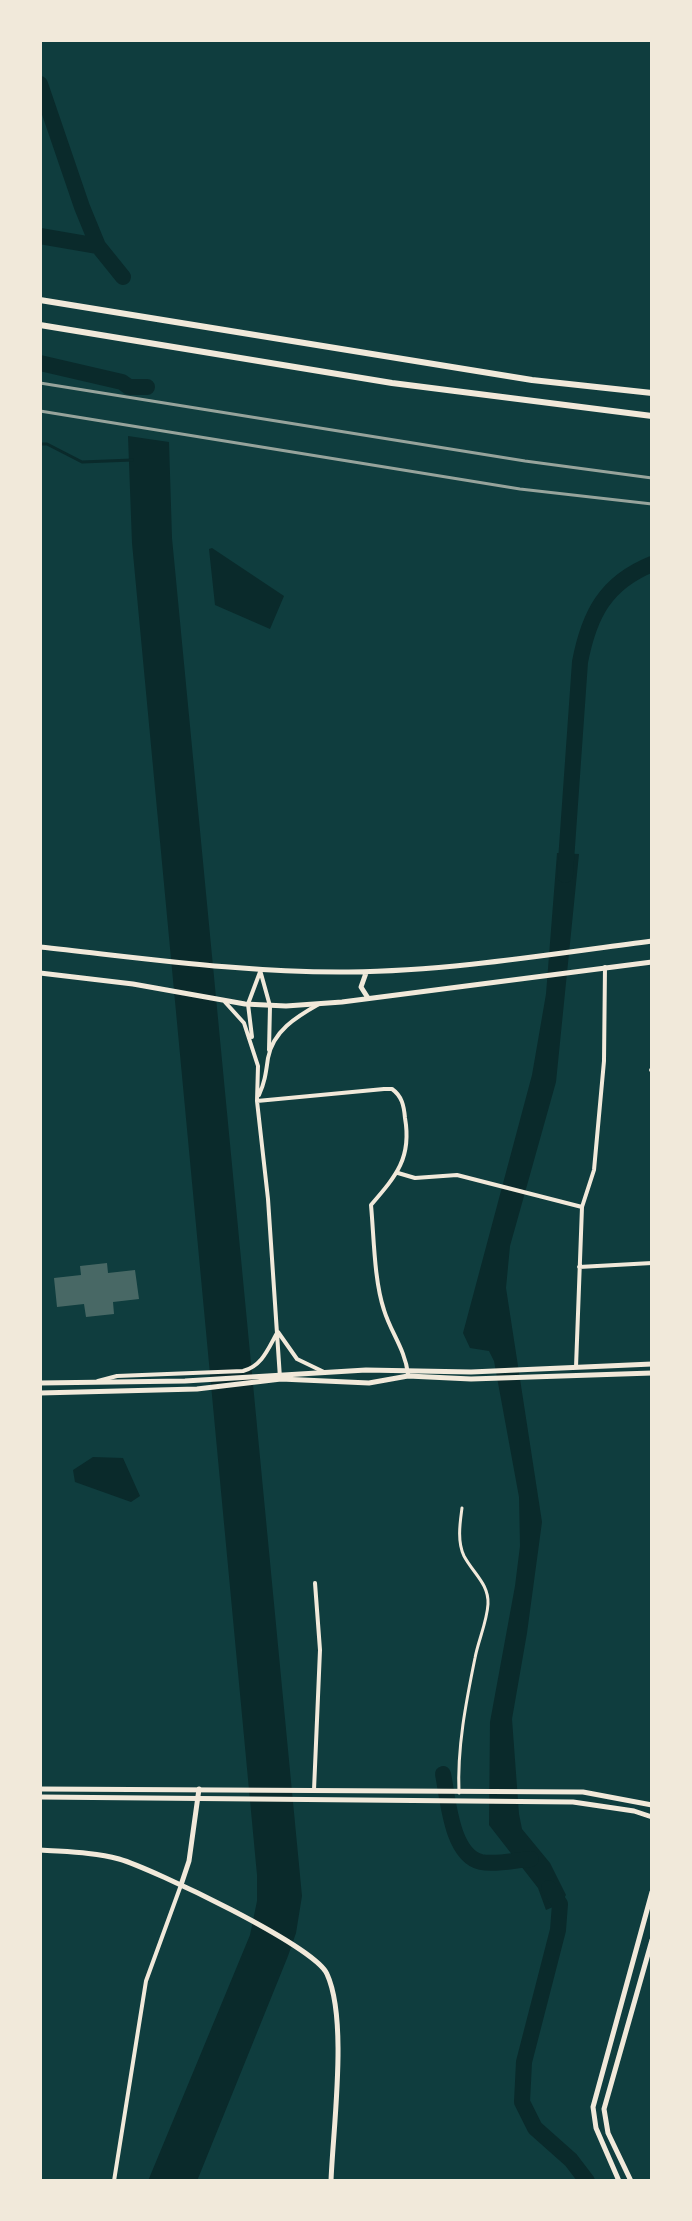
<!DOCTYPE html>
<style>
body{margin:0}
#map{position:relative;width:692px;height:2221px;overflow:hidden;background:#0f3d3e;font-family:"PT Sans Narrow",sans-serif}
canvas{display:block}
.frame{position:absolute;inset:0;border:42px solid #f1e9da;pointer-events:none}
</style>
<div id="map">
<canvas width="692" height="2221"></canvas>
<div class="frame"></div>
</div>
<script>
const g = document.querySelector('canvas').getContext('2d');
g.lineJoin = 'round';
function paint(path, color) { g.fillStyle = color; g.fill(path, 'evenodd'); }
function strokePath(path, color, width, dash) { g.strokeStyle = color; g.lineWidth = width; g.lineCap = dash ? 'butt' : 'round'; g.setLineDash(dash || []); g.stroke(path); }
const water = new Path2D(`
 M128 436 169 442 172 538 302 1896 296 1933 288 1956 197 2181H148L250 1935 257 1901V1875L132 543Z
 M212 548 284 596 270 629 215 605 209 549Z
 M557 853 579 854 556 1082 510 1246 506 1288 542 1522 527 1633 512 1719 519 1814 522 1829 550 1863 566 1895 560 1904 546 1910 538 1888 489 1825 490 1722 515 1586 520 1546 519 1497 494 1361 489 1351 470 1348 463 1333 532 1075 546 994Z
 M93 1457 123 1458 140 1496 131 1502 75 1482 73 1470Z`);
const stream = new Path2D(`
 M40 444H47L82 462 132 460`);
const river = new Path2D(`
 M40 84 82 207 98 246 123 277
 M40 236 98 246
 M40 363 122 382 129 387H147
 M565 875 580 662C589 615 605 583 652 564
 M443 1774C448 1798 451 1855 481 1862 496 1865 515 1860 531 1859
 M549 1888 560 1904 558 1930 524 2062 522 2102 535 2128 571 2160 587 2181`);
const building = new Path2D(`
 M107 1263 108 1273 135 1270 139 1299 113 1302 114 1314 86 1317 84 1304 57 1307 54 1278 81 1275 80 1266Z`);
const pedestrian = new Path2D(`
 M459 1793C457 1748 466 1702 475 1658 478 1641 487 1622 488 1604 489 1584 473 1573 464 1556 457 1541 460 1523 462 1508`);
const minor = new Path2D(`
 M260 970 270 1006 269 1050
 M225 1002 244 1023 258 1066 257 1101 268 1199 280 1378
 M252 1037 248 1004 260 972
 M651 1070H652
 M259 1095C265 1082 266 1072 268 1058 273 1031 296 1017 319 1004
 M257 1101 384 1089H392C402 1096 404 1106 405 1118 412 1158 396 1176 371 1205 374 1237 374 1280 384 1310 391 1333 405 1349 408 1374
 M398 1173 415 1178 457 1175 582 1207
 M579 1267 652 1263
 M278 1332 297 1359 324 1372
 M576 1367 582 1207 594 1170 604 1061 605 967
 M98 1381 117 1376 243 1371C262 1366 268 1349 277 1333
 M314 1790 320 1650 315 1583
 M114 2181 146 1981 181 1885`);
const tertiary = new Path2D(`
 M40 1383 185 1381 366 1370 471 1372 652 1364
 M40 1393 197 1389 281 1379 369 1383 408 1376 471 1379 652 1373
 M40 1850C67 1852 93 1852 119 1859 153 1869 315 1946 327 1974 348 2020 333 2127 331 2181
 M181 1885 189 1861 199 1789
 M619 2181 596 2128 593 2107 652 1892
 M631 2181 608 2133 604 2109 652 1940`);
const secondary = new Path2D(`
 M40 947C143 958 246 973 349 972 451 971 552 954 652 941
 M40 973 133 984 245 1004 286 1006 342 1002 652 962
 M366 973 361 987 368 998
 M40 1789 583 1792 652 1805
 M40 1797 573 1802 634 1811 652 1817`);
const trunk = new Path2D(`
 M40 300 532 380 652 393
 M40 325 392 383 652 416`);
const rail = new Path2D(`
 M40 383 525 461 652 478
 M40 411 520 489 652 504`);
paint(water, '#0a2a2b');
strokePath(stream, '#0a2a2b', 3);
strokePath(river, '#0a2a2b', 16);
paint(building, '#486865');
strokePath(pedestrian, '#f1e9da', 3);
strokePath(minor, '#f1e9da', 4);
strokePath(tertiary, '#f1e9da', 5);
strokePath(secondary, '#f1e9da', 5);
strokePath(trunk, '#f1e9da', 6);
strokePath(rail, '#97a49c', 3);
</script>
